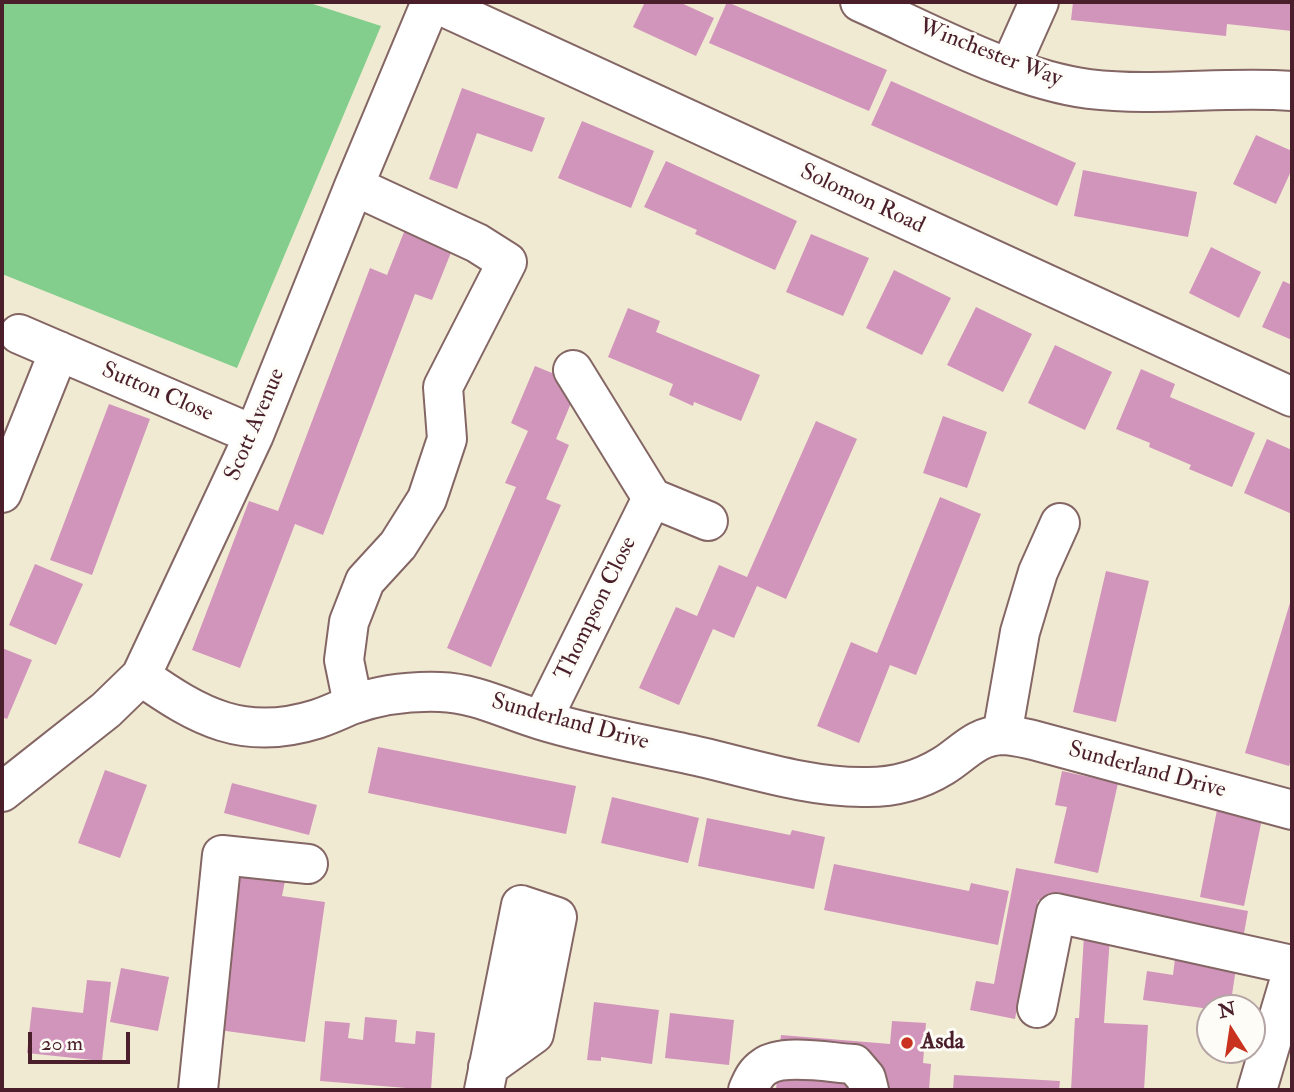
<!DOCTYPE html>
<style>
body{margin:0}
#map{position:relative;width:1294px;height:1092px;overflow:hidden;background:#f1ead2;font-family:"IM FELL Double Pica",serif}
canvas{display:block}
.frame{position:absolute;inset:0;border:4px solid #4a1f2b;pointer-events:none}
.north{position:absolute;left:1196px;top:994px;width:70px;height:70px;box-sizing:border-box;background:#fdfcf7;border:2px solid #b5a4a5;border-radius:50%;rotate:348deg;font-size:19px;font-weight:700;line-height:28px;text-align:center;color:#4a1f2b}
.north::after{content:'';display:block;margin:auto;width:24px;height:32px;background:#c8321e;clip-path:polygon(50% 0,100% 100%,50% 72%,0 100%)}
.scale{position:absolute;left:28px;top:1032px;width:102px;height:32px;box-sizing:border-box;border:4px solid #4a1f2b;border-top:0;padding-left:9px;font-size:21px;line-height:24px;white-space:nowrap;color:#4a1f2b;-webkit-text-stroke:5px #fdfcf7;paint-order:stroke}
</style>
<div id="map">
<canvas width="1294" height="1092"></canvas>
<div class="frame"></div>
<div class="north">N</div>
<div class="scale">20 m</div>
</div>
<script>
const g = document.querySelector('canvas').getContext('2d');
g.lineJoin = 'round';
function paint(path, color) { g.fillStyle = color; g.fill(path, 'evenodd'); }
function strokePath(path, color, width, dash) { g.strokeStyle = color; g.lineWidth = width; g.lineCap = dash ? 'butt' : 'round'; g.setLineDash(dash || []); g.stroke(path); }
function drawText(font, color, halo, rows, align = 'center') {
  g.font = font + ' "IM FELL Double Pica",serif'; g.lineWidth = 6; g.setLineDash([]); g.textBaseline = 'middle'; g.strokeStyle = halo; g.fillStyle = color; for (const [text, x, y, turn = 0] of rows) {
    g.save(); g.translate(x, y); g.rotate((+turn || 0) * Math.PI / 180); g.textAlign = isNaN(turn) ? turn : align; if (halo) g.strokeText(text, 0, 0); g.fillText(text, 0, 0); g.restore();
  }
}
const green = new Path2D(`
 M2 2H307L381 26 237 368 2 274Z`);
const building = new Path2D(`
 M645 2H679L714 18 696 56 633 27Z
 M727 2 887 70 869 111 709 43Z
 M1073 2H1292V31L1227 24 1226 36 1071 20Z
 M891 81 1076 163 1057 206 871 125Z
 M462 88 545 118 532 152 477 133 457 189 429 179Z
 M582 121 654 151 631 208 558 178Z
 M1256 135 1292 151V169L1276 204 1233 184Z
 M666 161 797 221 775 270 695 234 697 230 644 207Z
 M1083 170 1197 192 1188 237 1074 216Z
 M406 227 454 245 432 300 415 294 323 535 295 524 240 668 192 650 249 501 278 511 370 268 387 275Z
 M811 234 869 258 843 316 786 292Z
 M1211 247 1261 272 1239 318 1189 293Z
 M894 270 951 298 922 355 866 328Z
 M1283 281 1292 285V340L1262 327Z
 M976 307 1032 334 1003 392 947 365Z
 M628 308 660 321 656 332 760 375 741 421 694 402 693 406 669 395 673 384 608 357Z
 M1055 345 1112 372 1085 430 1028 403Z
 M535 366 579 384 556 439 569 445 546 499 561 505 491 667 447 648 516 487 505 483 528 431 511 423Z
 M1141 369 1175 384 1170 397 1255 433 1232 487 1189 469 1191 465 1149 447 1150 443 1116 429Z
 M109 404 150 419 92 575 50 560Z
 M943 416 987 432 967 488 923 473Z
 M816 421 857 439 786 599 757 586 734 638 713 629 679 705 639 688 676 607 697 616 719 565 747 577Z
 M1267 439 1292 450V514L1244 493Z
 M940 497 981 514 916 675 890 665 859 743 817 726 851 642 877 653Z
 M35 564 83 584 56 645 9 625Z
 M1106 571 1149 581 1116 722 1073 712Z
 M1292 596V756L1289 766 1245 753Z
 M2 648 32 660 7 719 2 717Z
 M378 747 576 786 566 834 368 793Z
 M105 770 147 785 120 858 78 843Z
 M1062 771 1118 783 1098 873 1054 863 1067 807 1055 805Z
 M232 783 317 805 309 835 224 813Z
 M612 797 699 818 688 863 601 843Z
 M1217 810 1262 819 1244 906 1200 897Z
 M707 818 790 835 792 830 825 837 814 889 698 866Z
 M834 864 969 891 971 883 1009 891 998 945 824 910Z
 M1016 868 1248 911 1243 939 1038 900 1015 1019 970 1010 976 981 994 984Z
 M233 873 285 881 282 896 325 902 305 1042 212 1029Z
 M1084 935 1110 937 1104 1023 1148 1025 1144 1090H1071L1075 1018H1079Z
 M1175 959 1236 968 1230 1008 1210 1009 1143 1000 1147 971 1173 975Z
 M121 968 169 977 158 1031 110 1022Z
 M87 980 111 982 102 1061 27 1053 32 1007 83 1013Z
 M594 1002 659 1010 652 1064 601 1057V1061L587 1060Z
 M670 1013 734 1020 729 1065 665 1058Z
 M365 1017 397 1020 395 1042 415 1044 416 1031 435 1033 431 1090 320 1081 325 1021 350 1023 348 1038 363 1040Z
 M892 1021 926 1023 923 1063 931 1064 929 1090H776L781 1035 890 1044Z
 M954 1075 1060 1081 1059 1090H953Z`);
const minor = new Path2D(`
 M433 2 1292 397
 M860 2C930 33 1013 79 1089 89 1156 97 1225 86 1292 91
 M1010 67 1039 2
 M19 334 254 435
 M573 370 652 498 708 521
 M2 493 59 351
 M141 676C199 717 244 742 317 719 329 715 340 710 351 705 379 695 410 691 440 692 476 693 507 710 541 720 593 736 648 745 701 757 753 769 808 787 862 787 891 788 917 782 943 766 963 754 975 736 1002 735 1012 735 1024 738 1033 740L1292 810
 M353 704 344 660 349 622 365 581 398 545 427 499 447 439 443 387 507 262 477 243 354 186
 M542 720 652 498
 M1002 735 1020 632 1038 572 1060 523
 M2 792 106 710 141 676 254 435 354 186 431 2
 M1037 1008 1056 913 1292 965
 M198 1090 222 855 308 864
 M484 1090 521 905 557 917 534 1034 488 1067
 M748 1090C752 1081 755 1073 764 1067 783 1053 831 1063 854 1064L866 1078 869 1090
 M1257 1090 1292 972`);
const markers = [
 [907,1043,7,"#c8321e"]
];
const streetNames = [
 ["Winchester Way",990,54,21],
 ["Solomon Road",862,200,25],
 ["Sutton Close",157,393,23],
 ["Scott Avenue",256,425,-67],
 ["Thompson Close",597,609,-64],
 ["Sunderland Drive",570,723,15],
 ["Sunderland Drive",1147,771,15]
];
const poiNames = [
 ["Asda",921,1043]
];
paint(green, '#83ce8c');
paint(building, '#d195bb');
strokePath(minor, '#846665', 42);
strokePath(minor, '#fff', 38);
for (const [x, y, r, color] of markers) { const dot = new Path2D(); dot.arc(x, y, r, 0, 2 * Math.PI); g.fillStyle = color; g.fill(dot); strokePath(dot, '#fdfcf7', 2.5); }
drawText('23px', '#4a1f2b', '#fdfcf7', streetNames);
drawText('bold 23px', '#4a1f2b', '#fdfcf7', poiNames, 'left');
</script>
